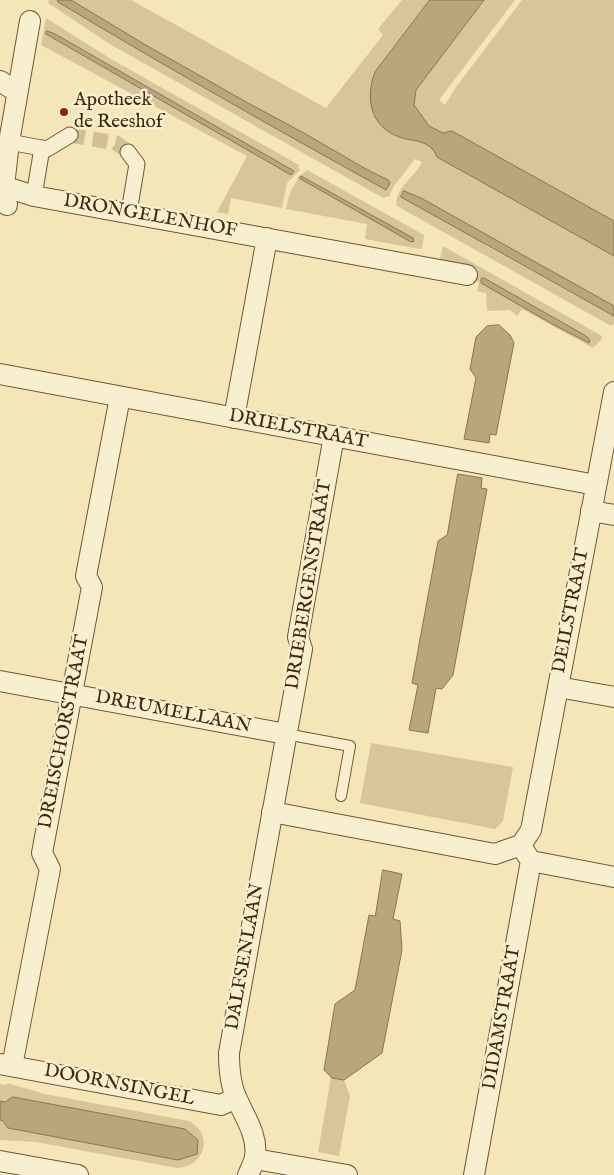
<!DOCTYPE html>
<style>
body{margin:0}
canvas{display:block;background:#f5e6b8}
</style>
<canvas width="614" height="1175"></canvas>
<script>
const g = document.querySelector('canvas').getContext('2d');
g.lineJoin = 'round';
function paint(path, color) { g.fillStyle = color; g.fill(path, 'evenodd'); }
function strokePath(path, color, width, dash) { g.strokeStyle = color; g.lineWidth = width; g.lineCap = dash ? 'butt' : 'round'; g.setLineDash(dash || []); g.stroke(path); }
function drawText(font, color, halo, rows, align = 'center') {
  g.font = font + ' "IM FELL English",serif'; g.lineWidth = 5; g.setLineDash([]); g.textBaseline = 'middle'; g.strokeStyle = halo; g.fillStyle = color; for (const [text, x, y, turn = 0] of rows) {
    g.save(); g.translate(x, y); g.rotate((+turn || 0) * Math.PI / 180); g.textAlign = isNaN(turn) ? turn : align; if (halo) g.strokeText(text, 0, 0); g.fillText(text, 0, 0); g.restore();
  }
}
const green = new Path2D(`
 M49 0H58L59 2 216 95 386 189 388 180 366 169 302 132 248 103 144 44 71 0H131L326 108 383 35 378 29 402 0H430L375 72 384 128C389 131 394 135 399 137 415 142 430 139 437 157L614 256V306L421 198 488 247 614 316V324L611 326 397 206C393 189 416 176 422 162L415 159 394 186 389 196 383 198 108 43 48 3Z
 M484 0H515L439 100 445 105 456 87 522 0H614V221L452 131 443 133 429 126 414 105 416 90Z
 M46 18 111 59 299 165 298 168 300 170 287 183 282 208 231 198 228 214 217 212 247 156 41 45ZM47 31 55 34 294 171 291 174 46 34Z
 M307 170 424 235 422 248 419 249 365 239 367 224 286 209C289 192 294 181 307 170Z
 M443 246 602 336 601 340 593 348 522 309 517 316 510 310 487 311 486 293 477 291 479 282 439 263ZM482 278 586 336 590 340 588 343 554 325 481 283Z
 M371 743 513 767 503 821 495 829 360 803Z
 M331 1077 344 1080 350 1096 339 1156 318 1152Z
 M7 1083 45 1094 189 1121C215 1135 204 1167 177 1168L36 1142 0 1140V1120L3 1121 8 1128 178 1160 197 1153 198 1140 185 1129 13 1097 5 1102 0 1101V1084L6 1085Z`);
const water = new Path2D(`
 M58 0H71L144 44 248 103 302 132 366 169 388 180 390 183 386 190C276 129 166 67 58 2Z
 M430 0H484L416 90 414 105 429 126 443 133 452 131 614 221V256L437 157C430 139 414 142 399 137 370 126 365 98 375 72Z
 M47 31 55 34 294 171 291 175 46 34Z
 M301 176 413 238 414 241 411 242 299 178Z
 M404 191 421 198 614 306V316L401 197Z
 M484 278 586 336 590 340 589 343 554 325 481 283V279Z
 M499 325 510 335 514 343 496 435 490 434 489 443 464 439 476 378 470 369 476 337 487 326Z
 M458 474 482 478 481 488 487 489 453 675 442 689 436 688 428 733 409 730 418 685 412 683 438 541 447 535Z
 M383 870 402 874 393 919 400 921 402 950 382 1053 344 1080 332 1078 324 1070 335 1004 355 990 369 915 375 916Z
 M13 1097 185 1129 198 1140 197 1154 178 1160 8 1128 3 1121 0 1120V1101L5 1102Z`);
const pedestrianTunnel = new Path2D(`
 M70 135 116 143 128 152`);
const service = new Path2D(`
 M286 734 350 746 341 796`);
const pedestrian = new Path2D(`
 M9 142 47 149 70 135
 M128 152 137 164 129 212
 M34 196 42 148`);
const minor = new Path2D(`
 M0 81 17 92
 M0 185 34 196 467 275
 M7 205 4 186 9 142 30 21
 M0 374 596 485
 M234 418 267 238
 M591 511 614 515
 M0 681 286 734
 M558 687 614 697
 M272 812 495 854 521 845 531 830 614 392
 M523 849 531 861 614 877
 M0 1064 221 1105 236 1098
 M12 1066 50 869 42 853 92 587 86 576 120 397
 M255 1159 347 1175
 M0 1161 78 1175
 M248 1175C250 1170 254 1163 255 1157 258 1135 245 1118 237 1099 230 1085 229 1069 229 1053L302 649 298 637 334 436
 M474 1175 531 861`);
const markers = [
 [64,112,5,"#8f2418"]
];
const poiNames = [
 ["Apotheek",74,101],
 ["de Reeshof",74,123]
];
const streetNames = [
 ["DRONGELENHOF",150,217,10],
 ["DRIELSTRAAT",298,430,11],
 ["DRIEBERGENSTRAAT",310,585,-81],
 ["DEILSTRAAT",572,611,-79],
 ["DREUMELLAAN",173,713,11],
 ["DREISCHORSTRAAT",65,732,-79],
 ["DALFSENLAAN",246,957,-80],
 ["DIDAMSTRAAT",503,1018,-80],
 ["DOORNSINGEL",119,1086,11]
];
paint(green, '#d7c69a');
paint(water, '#b8a67c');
strokePath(water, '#89744e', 1);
strokePath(pedestrianTunnel, '#d1c095', 15, [15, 8]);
strokePath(service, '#6f5834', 12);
strokePath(pedestrian, '#6f5834', 17);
strokePath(minor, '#6f5834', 22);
strokePath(service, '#f8efd1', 10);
strokePath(pedestrian, '#f8efd1', 15);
strokePath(minor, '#f8efd1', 20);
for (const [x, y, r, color] of markers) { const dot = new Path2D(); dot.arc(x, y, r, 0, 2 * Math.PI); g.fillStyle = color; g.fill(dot); strokePath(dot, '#f8efd1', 2); }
drawText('19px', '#422908', '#f8efd1', poiNames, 'left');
drawText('19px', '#422908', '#f8efd1', streetNames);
</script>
